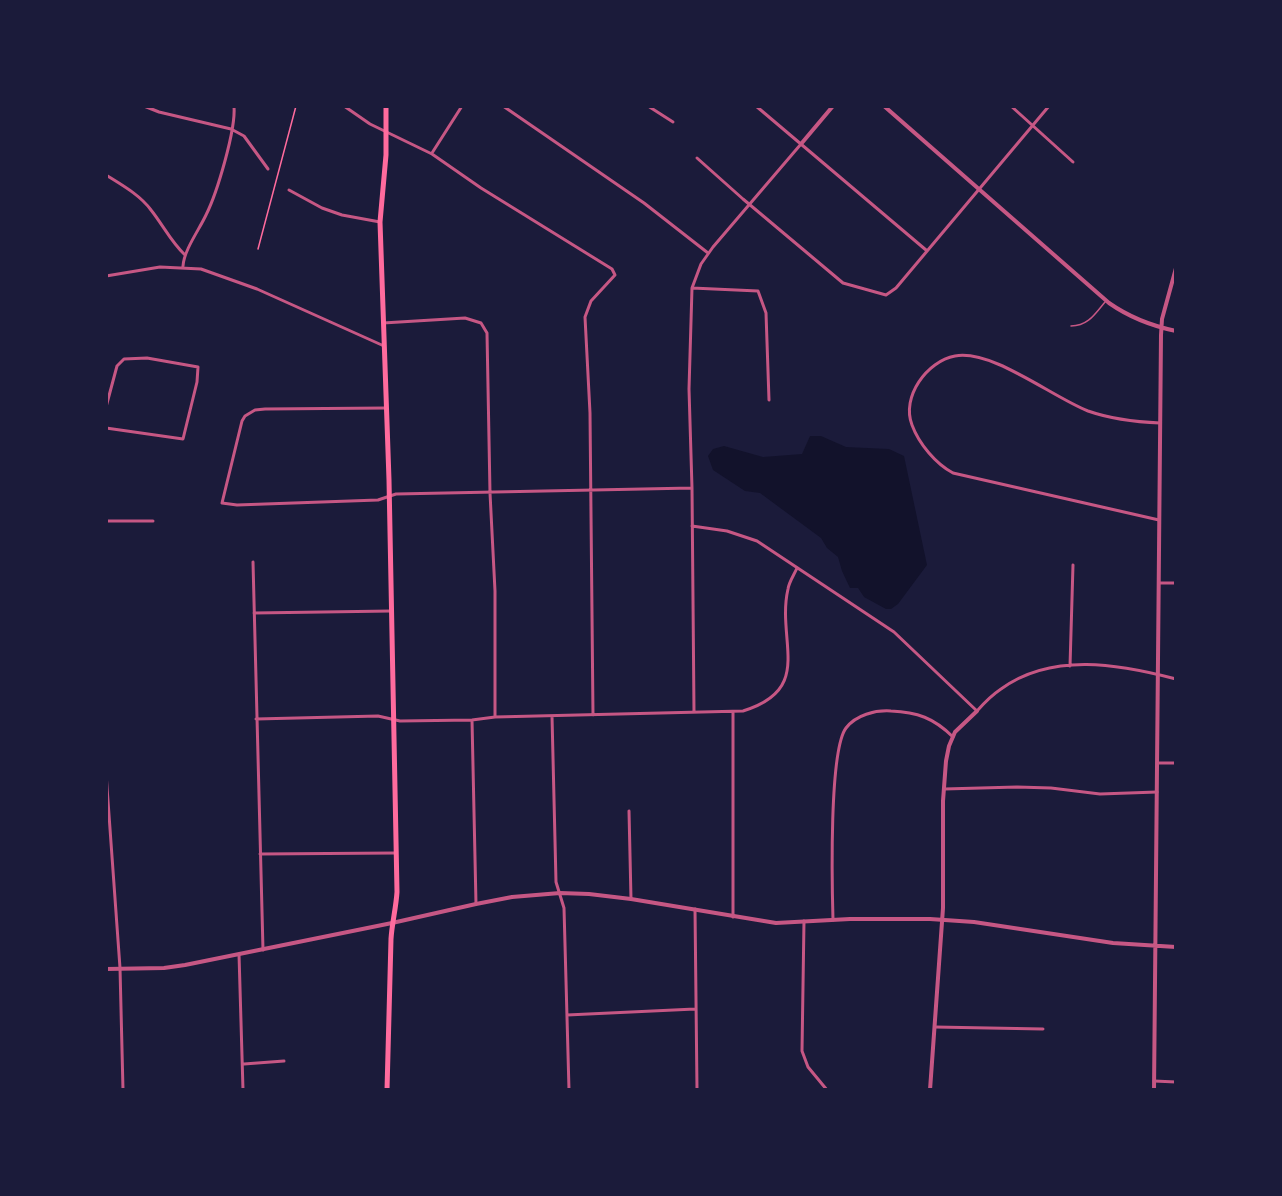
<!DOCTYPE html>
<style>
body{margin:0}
#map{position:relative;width:1282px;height:1196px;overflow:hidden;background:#1b1b3a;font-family:"Titillium Web",sans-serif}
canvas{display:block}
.frame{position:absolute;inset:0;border:108px solid #1b1b3a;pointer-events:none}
</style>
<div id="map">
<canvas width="1282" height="1196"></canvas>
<div class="frame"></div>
</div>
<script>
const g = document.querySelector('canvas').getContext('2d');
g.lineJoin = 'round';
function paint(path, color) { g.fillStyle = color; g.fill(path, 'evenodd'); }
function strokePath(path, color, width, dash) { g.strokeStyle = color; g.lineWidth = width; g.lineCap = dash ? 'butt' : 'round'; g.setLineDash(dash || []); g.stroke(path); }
const water = new Path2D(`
 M810 436H821L846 447 889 449 904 456 927 565 898 604 891 609H886L864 597 858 588H850L842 571 838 557 827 548 821 538 760 493 745 491 713 470 708 456 713 449 724 446 763 457 802 454Z`);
const path = new Path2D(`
 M258 249 296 106`);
const service = new Path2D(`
 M1071 326C1088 326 1095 314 1105 302`);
const minor = new Path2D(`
 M144 106 159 112 231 129 244 136 268 169
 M344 106 370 124 432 154 481 188 612 269 615 275 591 301 585 317 590 413 593 715
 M503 106 644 203 708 253
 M648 106 673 122
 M756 106 926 250
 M1011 106 1073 162
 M432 153 462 106
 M697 158 743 199 843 283 886 295 896 288 1049 106
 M106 175C122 185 140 195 151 210 163 225 171 242 185 255
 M289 190 322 208 342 215 380 222
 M183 266C184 250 199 230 206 215 217 193 236 130 234 106
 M106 276 160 267 201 269 257 289 384 346
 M692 288 758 291 766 313 769 400
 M383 323 465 318 481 323 487 333 490 493 495 591V717
 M106 407 117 366 124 359 147 358 198 367 197 382 183 439 106 428
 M386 408 265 409 255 410 245 416 242 421 222 503 237 505 378 500 396 494 692 488
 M1159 520 953 473C936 464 919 444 912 425 901 397 927 361 955 356 992 349 1052 397 1088 411 1111 419 1135 422 1160 423
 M106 521H153
 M692 526 727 531 757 541 894 632 977 711C984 703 992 695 1001 689 1052 652 1119 664 1176 679
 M253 562 263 950
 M1159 583H1176
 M254 613 391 611
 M1070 666 1073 565
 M694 712 692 488 689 389 692 288 701 264 713 247 801 144
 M733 712V917
 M552 716 556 882 564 908 569 1090
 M256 719 378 716 400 721 472 720 495 717 743 711C815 689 776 641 788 589 789 582 794 575 797 568
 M472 720 476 904
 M1157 763H1176
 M106 773 120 968 123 1090
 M944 789 1017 787 1051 788 1100 794 1157 792
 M629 811 631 899
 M260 854 395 853
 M695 909 697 1090
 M833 920C832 885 829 751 846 728 856 715 875 710 891 711 917 712 934 718 953 737
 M804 921 802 1051 808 1067 827 1090
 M239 954 243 1090
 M567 1015 695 1009
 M935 1027 1043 1029
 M244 1064 284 1061
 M1154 1081 1176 1082`);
const tertiary = new Path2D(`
 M884 106 1109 303C1129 317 1152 326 1176 331
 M801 144 833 106
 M106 969 164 968 185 965 392 923 476 904 512 897 560 893 589 894 631 899 776 923 850 919H930L974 922 1113 943 1176 947
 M930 1090 943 908V801L946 761 949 746 955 732 977 711
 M1154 1090 1161 335 1162 319 1176 268`);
const primary = new Path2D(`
 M386 106V155L380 222 389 480 397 892C396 908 392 923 391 939L387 1090`);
paint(water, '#12122b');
strokePath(path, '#ff6b9d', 1.5);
strokePath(service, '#c65784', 1.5);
strokePath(minor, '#c65784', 3);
strokePath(tertiary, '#c65784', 4);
strokePath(primary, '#ff6b9d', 5);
</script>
